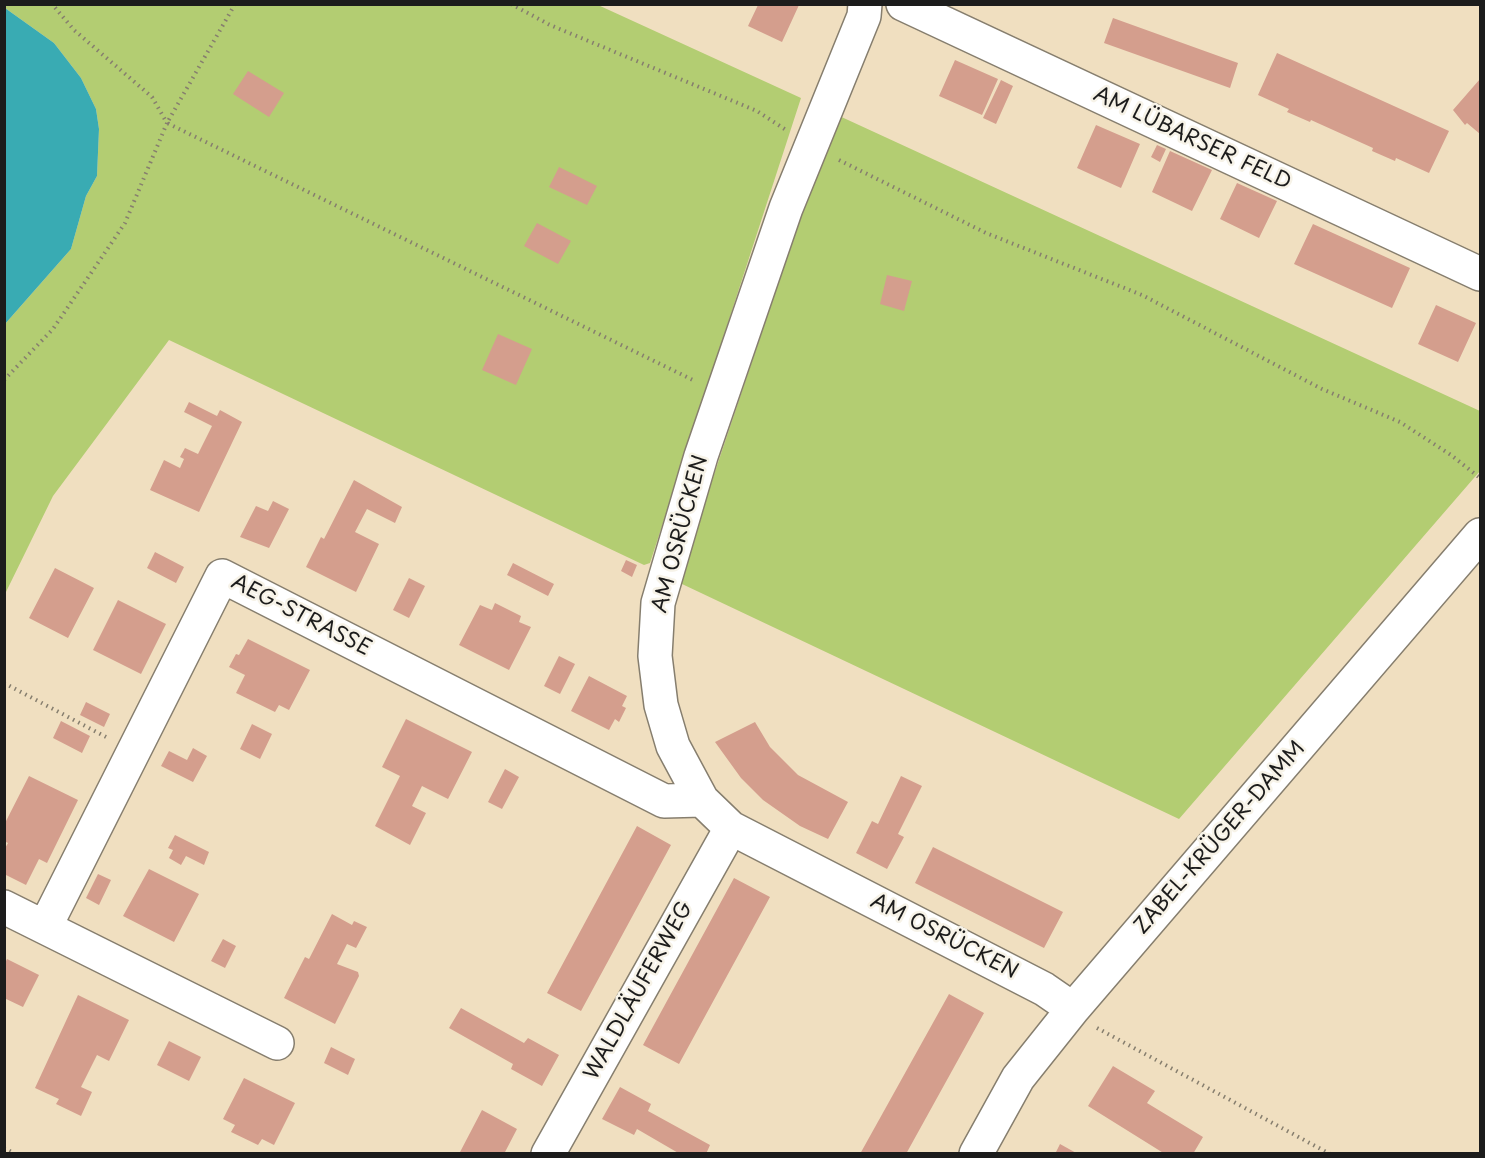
<!DOCTYPE html>
<meta charset="utf-8">
<style>
body{margin:0}
#map{position:relative;width:1485px;height:1158px;overflow:hidden;background:#f0dfc0;font-family:"Playpen Sans",sans-serif}
canvas{display:block}
.frame{position:absolute;inset:0;border:6px solid #1c1c1c;pointer-events:none}
</style>
<div id="map">
<canvas width="1485" height="1158"></canvas>
<div class="frame"></div>
</div>
<script>
const g = document.querySelector('canvas').getContext('2d');
g.lineJoin = 'round';
function paint(path, color) { g.fillStyle = color; g.fill(path, 'evenodd'); }
function strokePath(path, color, width, dash) { g.strokeStyle = color; g.lineWidth = width; g.lineCap = dash ? 'butt' : 'round'; g.setLineDash(dash || []); g.stroke(path); }
function drawText(font, color, halo, rows, align = 'center') {
  g.font = font + ' "Playpen Sans",sans-serif'; g.lineWidth = 5; g.setLineDash([]); g.textBaseline = 'middle'; g.strokeStyle = halo; g.fillStyle = color; for (const [text, x, y, turn = 0] of rows) {
    g.save(); g.translate(x, y); g.rotate((+turn || 0) * Math.PI / 180); g.textAlign = isNaN(turn) ? turn : align; if (halo) g.strokeText(text, 0, 0); g.fillText(text, 0, 0); g.restore();
  }
}
const green = new Path2D(`
 M5 5H598L801 98 650 563 644 565 169 340 53 496 5 594V324L71 249 86 196 97 176 99 129 96 109 81 78 54 43 5 8Z
 M835 114 1480 411V471L1179 819 682 584 680 576Z`);
const water = new Path2D(`
 M5 8 54 43 81 78 96 109 99 129 97 176 86 196 71 249 5 324Z`);
const building = new Path2D(`
 M758 5H799L782 42 748 26Z
 M1113 18 1238 63 1230 88 1104 43Z
 M1277 53 1449 131 1429 173 1396 158 1395 161 1372 151 1373 148 1311 120 1310 122 1287 112 1289 109 1258 95Z
 M955 60 998 79 982 115 939 96Z
 M248 71 284 93 269 117 233 94Z
 M1480 79V134L1467 123 1465 125 1453 110Z
 M1001 80 1013 86 996 124 983 118Z
 M1096 125 1140 144 1121 188 1077 168Z
 M1157 145 1166 149 1160 162 1151 157Z
 M1170 151 1212 170 1192 211 1152 192Z
 M559 167 597 186 587 205 549 187Z
 M1237 183 1277 201 1259 238 1220 219Z
 M537 223 571 241 558 264 524 246Z
 M1313 224 1410 268 1392 308 1294 264Z
 M887 275 912 281 904 311 880 304Z
 M1436 305 1476 323 1458 362 1418 344Z
 M498 334 532 349 516 385 482 370Z
 M189 402 217 416 220 410 242 422 199 512 150 490 164 460 180 468 184 459 180 457 185 448 198 454 212 426 184 412Z
 M354 480 402 507 395 523 367 509 355 532 379 544 356 592 306 567 321 537 324 539Z
 M273 501 289 509 269 548 240 537 256 506 268 511Z
 M155 552 184 567 176 583 147 568Z
 M626 560 637 565 632 577 621 571Z
 M513 563 554 584 548 596 507 575Z
 M55 568 94 588 68 638 29 618Z
 M409 578 425 586 409 618 393 610Z
 M118 600 166 624 141 674 93 650Z
 M495 603 521 616 519 622 531 627 509 670 459 645 480 605 492 610Z
 M248 639 310 670 289 710 279 705 275 712 236 693 245 675 229 667 236 654 239 655Z
 M559 656 575 664 560 694 544 686Z
 M589 676 627 696 622 706 626 708 619 722 615 719 609 730 571 711Z
 M86 702 110 714 104 727 80 715Z
 M406 719 472 752 448 799 422 786 412 806 426 813 410 845 375 826 400 776 382 767Z
 M61 721 90 736 82 753 53 738Z
 M755 722 770 747 798 775 848 802 828 839 800 826 763 800 741 778 715 742Z
 M252 724 272 734 260 759 240 749Z
 M193 748 207 756 193 782 161 766 169 751 187 760Z
 M505 769 519 777 502 809 488 802Z
 M29 776 78 800 47 863 39 859 26 885 4 874V850L8 843 4 841V825Z
 M901 776 922 786 898 834 904 837 887 869 856 853 872 821 878 824Z
 M637 826 671 845 581 1011 547 993Z
 M175 835 209 852 204 865 186 856 181 865 169 858 173 850 168 848Z
 M933 847 1063 912 1044 948 915 883Z
 M149 869 199 894 174 942 123 916Z
 M98 874 111 880 99 905 86 898Z
 M734 878 770 897 679 1064 643 1045Z
 M332 914 352 925 354 921 367 927 356 948 347 944 337 964 358 972 359 976 335 1024 284 998 305 957 309 959Z
 M223 939 236 946 225 968 211 961Z
 M7 959 39 975 23 1007 4 998V965Z
 M949 994 984 1013 906 1154H860Z
 M78 995 129 1020 109 1061 97 1055 81 1087 92 1092 81 1116 56 1104 59 1099 35 1088Z
 M461 1008 524 1043 528 1038 559 1055 542 1086 511 1069 513 1064 449 1028Z
 M169 1041 201 1057 189 1081 157 1065Z
 M331 1047 355 1059 348 1075 324 1063Z
 M1113 1066 1155 1091 1147 1103 1203 1137 1193 1154H1165L1088 1106Z
 M244 1078 295 1103 274 1145 262 1139 258 1145 231 1132 235 1125 223 1119Z
 M620 1087 651 1104 648 1111 710 1145 706 1154H680L637 1129 634 1135 602 1119Z
 M482 1110 517 1129 504 1154H459Z
 M1060 1144 1078 1154H1055Z`);
const path = new Path2D(`
 M235 4 167 123 695 381
 M511 4 550 25 757 111 786 130
 M839 160 986 233 1142 295 1322 389 1400 422 1451 455 1480 478
 M4 380 53 329 125 223 167 123 152 97 74 30 52 4
 M4 683 106 737
 M1097 1028 1330 1154
 M4 1148 15 1154`);
const minor = new Path2D(`
 M865 4 864 16 786 208 701 456 658 603 655 656 661 705 673 746 702 800 731 828 1044 989 1073 1009
 M903 4 1480 274
 M4 907 277 1043
 M45 927 222 576 664 801 702 800
 M548 1154 731 828
 M976 1154 1018 1078 1073 1009 1480 535`);
const streetNames = [
 ["AM LÜBARSER FELD",1192,139,25],
 ["AM OSRÜCKEN",681,534,-75],
 ["AEG-STRASSE",301,616,27],
 ["ZABEL-KRÜGER-DAMM",1220,838,-49],
 ["AM OSRÜCKEN",944,937,27],
 ["WALDLÄUFERWEG",639,991,-61]
];
paint(green, '#b3cd72');
paint(water, '#39abb3');
paint(building, '#d49e8d');
strokePath(minor, '#867e6e', 36);
strokePath(path, '#867e6e', 4, [1.5, 4.5]);
strokePath(minor, '#fff', 33);
drawText('21px', '#1c1c1c', '#f7f3e8', streetNames);
</script>
